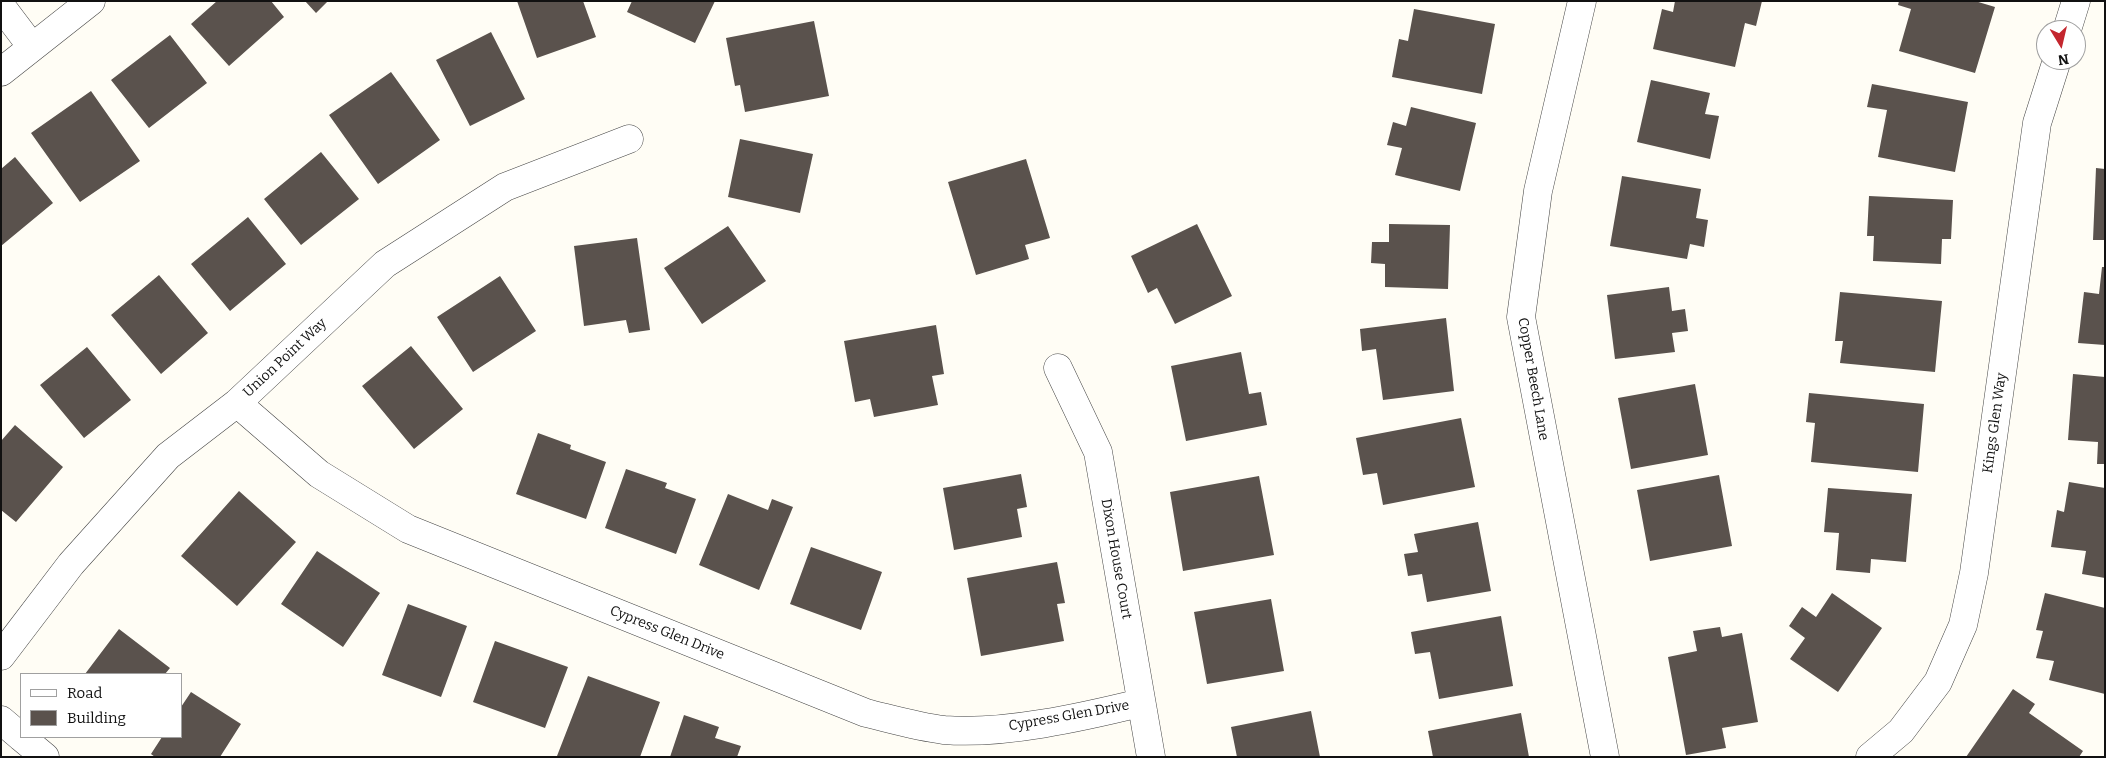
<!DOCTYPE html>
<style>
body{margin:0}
#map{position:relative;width:2106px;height:758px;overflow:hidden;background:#fffdf5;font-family:Bitter,serif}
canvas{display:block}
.frame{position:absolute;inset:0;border:2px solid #111;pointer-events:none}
.legend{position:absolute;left:20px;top:673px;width:162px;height:65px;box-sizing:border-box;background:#fff;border:1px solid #a0a0a0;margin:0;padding:6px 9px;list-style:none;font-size:15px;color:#111}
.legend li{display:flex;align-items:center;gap:10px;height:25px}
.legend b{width:25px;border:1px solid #a0a0a0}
.north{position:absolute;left:2036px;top:20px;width:50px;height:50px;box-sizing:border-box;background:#fff;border:1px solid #a0a0a0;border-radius:50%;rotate:171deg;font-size:14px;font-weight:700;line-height:20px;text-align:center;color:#111}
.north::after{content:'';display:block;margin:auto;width:18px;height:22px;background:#c4262e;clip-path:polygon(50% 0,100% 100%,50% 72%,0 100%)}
</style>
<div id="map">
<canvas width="2106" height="758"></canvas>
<div class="frame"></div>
<ul class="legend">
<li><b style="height:6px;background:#fff"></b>Road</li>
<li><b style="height:14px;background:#5a524d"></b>Building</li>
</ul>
<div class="north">N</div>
</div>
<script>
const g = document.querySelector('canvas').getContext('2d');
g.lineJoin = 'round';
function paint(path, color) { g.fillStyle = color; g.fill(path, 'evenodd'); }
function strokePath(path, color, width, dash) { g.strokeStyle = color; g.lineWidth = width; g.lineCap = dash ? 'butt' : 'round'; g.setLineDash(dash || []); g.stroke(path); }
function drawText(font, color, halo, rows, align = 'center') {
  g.font = font + ' Bitter,serif'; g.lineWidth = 5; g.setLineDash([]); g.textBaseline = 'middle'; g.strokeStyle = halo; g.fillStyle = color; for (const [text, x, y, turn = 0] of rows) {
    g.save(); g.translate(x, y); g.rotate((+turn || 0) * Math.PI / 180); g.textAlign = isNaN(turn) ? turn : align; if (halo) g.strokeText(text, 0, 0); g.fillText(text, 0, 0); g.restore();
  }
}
const building = new Path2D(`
 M217 1H271L284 17 229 66 191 24Z
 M305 1H328L316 13Z
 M517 1H583L596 37 537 58Z
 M632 1H715L695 43 627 12Z
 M1675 1H1762L1756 26 1745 23 1735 67 1653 49 1662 9 1673 12Z
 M1899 1H1975L1995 7 1975 73 1899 51 1911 9 1898 5Z
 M1414 9 1495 24 1482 94 1392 77 1399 39 1408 41Z
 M814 21 829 96 745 112 740 85 735 86 726 38Z
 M491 32 525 99 470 126 436 60Z
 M170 35 207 83 149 128 111 80Z
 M391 72 440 140 378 184 329 115Z
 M1651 80 1710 93 1705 114 1719 116 1710 159 1637 142Z
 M1872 84 1968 102 1955 172 1878 157 1887 110 1867 107Z
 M91 91 140 161 80 202 31 133Z
 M1411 107 1476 123 1460 191 1395 175 1402 148 1387 145 1393 122 1406 126Z
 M740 139 813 154 800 213 728 197Z
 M321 152 359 199 301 245 264 199Z
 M15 157 53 203 1 246V169Z
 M1026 159 1050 238 1025 245 1029 259 976 275 948 182Z
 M2096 168 2105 169V240H2093Z
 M1622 176 1701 189 1696 218 1708 220 1704 247 1690 244 1687 259 1610 246Z
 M1869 196 1953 200 1951 239H1942L1941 264 1873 261 1874 236H1867Z
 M248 217 286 264 230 311 191 264Z
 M1197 224 1232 296 1175 324 1157 288 1148 293 1131 256Z
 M1389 224 1450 225 1448 289 1385 287V264L1371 263 1372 242H1389Z
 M728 226 766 281 702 324 664 268Z
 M637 238 650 330 629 333 626 320 584 326 574 246Z
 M2102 267H2105V345L2078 343 2084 292 2099 294Z
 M159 275 208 333 161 374 111 315Z
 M500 276 536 331 473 372 437 317Z
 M1669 287 1672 311 1685 309 1688 331 1672 333 1675 352 1615 359 1607 295Z
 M1840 292 1942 301 1935 372 1840 363 1843 341H1835Z
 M1446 318 1454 391 1383 400 1376 349 1362 351 1360 329Z
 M936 325 944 374 932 376 938 405 874 417 870 399 855 402 844 341Z
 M411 346 463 409 414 449 362 386Z
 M87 347 131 400 84 438 40 385Z
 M1241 352 1249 394 1261 392 1267 425 1186 441 1171 366Z
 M2073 374 2105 377V464H2097L2098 442 2068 440Z
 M1695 384 1708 455 1631 469 1618 398Z
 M1809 393 1924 404 1918 472 1811 462 1815 423 1806 422Z
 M1461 418 1475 487 1383 505 1377 473 1363 475 1356 438Z
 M15 425 63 467 16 522 1 510V441Z
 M538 433 571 445 570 449 606 462 586 519 516 494Z
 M626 469 667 483 665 488 696 499 676 554 605 528Z
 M1021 474 1027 507 1017 509 1022 537 954 550 943 488Z
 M1719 475 1732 546 1650 561 1637 490Z
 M1259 476 1274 555 1183 571 1170 492Z
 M2069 482 2105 488V578L2082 574 2086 551 2051 547 2057 510 2064 512Z
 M1828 488 1912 494 1906 562 1871 559 1870 573 1836 570 1839 533 1824 532Z
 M239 491 296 542 237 606 181 556Z
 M728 494 768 510 772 499 793 507 759 590 699 565Z
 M1478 522 1491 591 1427 602 1422 574 1408 576 1404 554 1418 552 1414 534Z
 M811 547 882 572 861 630 790 604Z
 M317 551 380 593 343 647 281 604Z
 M1057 562 1065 603 1057 604 1064 641 981 656 967 578Z
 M1832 593 1882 628 1838 692 1790 659 1805 638 1789 626 1802 607 1816 617Z
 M2045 593 2105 608V694L2049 680 2054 661 2036 658 2043 631 2036 630Z
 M1271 599 1284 671 1207 684 1194 612Z
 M408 604 467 626 441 697 382 675Z
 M1501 616 1513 686 1439 699 1430 652 1415 654 1411 632Z
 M1720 627 1722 637 1742 633 1758 722 1722 728 1726 748 1686 755 1668 657 1697 651 1693 631Z
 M119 629 170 668 165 674H85Z
 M495 641 568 667 545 728 473 702Z
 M588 676 660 702 640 757 557 756Z
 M2013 689 2035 704 2029 713 2083 751 2079 757H1966Z
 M191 692 241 724 220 757H155L151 754 162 737H181V707Z
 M1311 711 1320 757H1237L1231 727Z
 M1521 713 1529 757H1433L1428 731Z
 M684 715 719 727 715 738 741 746 737 757H670Z`);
const minor = new Path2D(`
 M1582 1 1538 191 1521 317 1605 757
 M1 6 32 47
 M2067 30 2076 1
 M1 72 91 1
 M1058 368 1098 452 1151 757
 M237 403 319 474 408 529 866 713C891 719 918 727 944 730 1003 735 1083 717 1140 703
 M1 656 71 564 168 456 237 403 385 264 505 187 629 139
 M1 720 21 737
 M21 737 45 757
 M1870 757 1901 731 1938 682 1963 625 1974 573 2037 123 2057 60`);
const streetNames = [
 ["Union Point Way",285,358,-43],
 ["Copper Beech Lane",1533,379,80],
 ["Kings Glen Way",1995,423,-82],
 ["Dixon House Court",1116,559,80],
 ["Cypress Glen Drive",667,633,22],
 ["Cypress Glen Drive",1069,716,-10]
];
paint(building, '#5a524d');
strokePath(minor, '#444', 29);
strokePath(minor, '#fff', 28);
drawText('14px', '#111', '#fff', streetNames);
</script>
